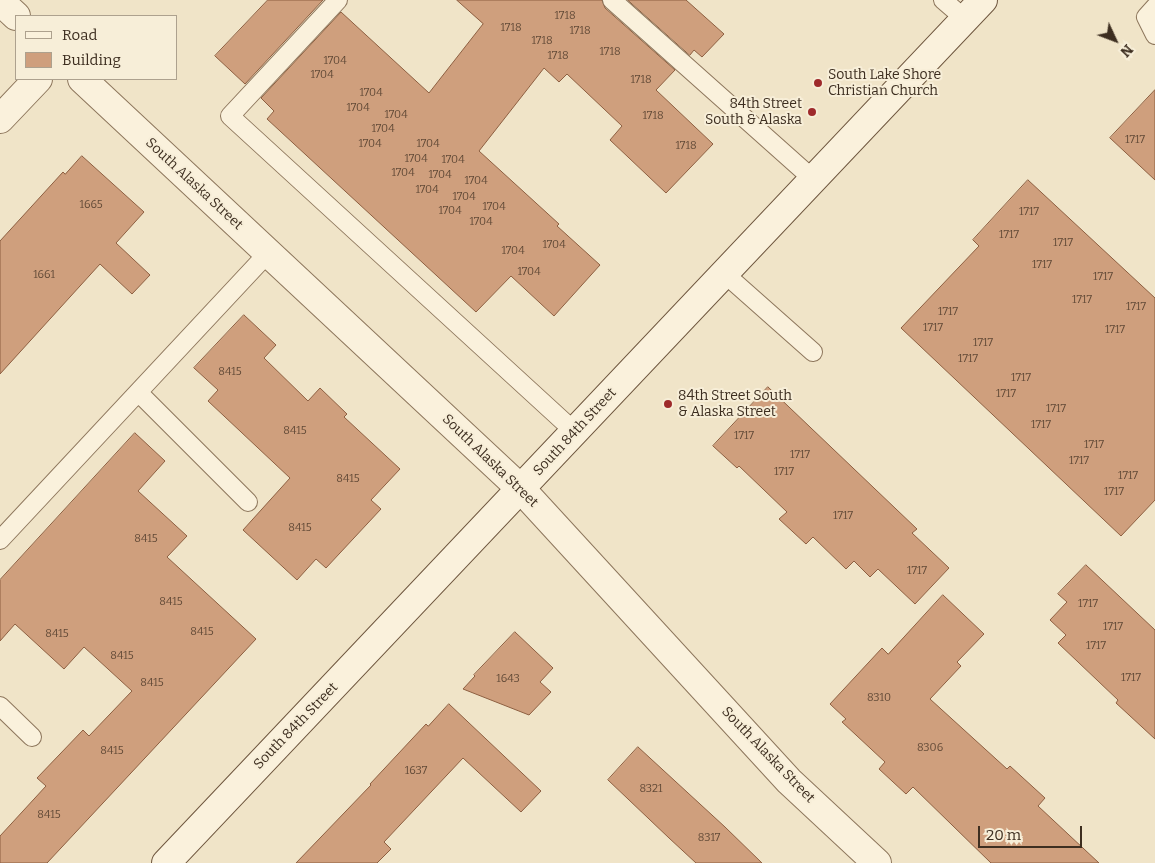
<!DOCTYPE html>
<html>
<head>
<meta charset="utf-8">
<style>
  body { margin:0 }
  #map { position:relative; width:1155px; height:863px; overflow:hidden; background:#f0e4c8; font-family:Bitter,serif }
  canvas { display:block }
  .legend { position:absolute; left:15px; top:15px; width:162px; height:65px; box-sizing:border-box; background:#f7eed8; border:1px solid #ada18e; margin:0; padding:6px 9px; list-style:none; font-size:15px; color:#3d2e20 }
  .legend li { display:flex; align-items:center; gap:10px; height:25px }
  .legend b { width:25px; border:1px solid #ada18e }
  .north { position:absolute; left:1090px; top:15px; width:50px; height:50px; -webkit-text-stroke:4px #f7eed8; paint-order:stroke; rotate:133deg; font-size:14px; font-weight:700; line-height:20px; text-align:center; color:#3d2e20 }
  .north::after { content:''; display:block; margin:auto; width:18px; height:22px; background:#3d2e20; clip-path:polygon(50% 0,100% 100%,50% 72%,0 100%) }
  .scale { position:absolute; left:978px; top:826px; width:104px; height:22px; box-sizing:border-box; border:2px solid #3d2e20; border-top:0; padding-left:6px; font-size:15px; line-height:18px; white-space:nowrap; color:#3d2e20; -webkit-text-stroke:4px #f7eed8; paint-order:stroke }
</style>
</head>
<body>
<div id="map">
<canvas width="1155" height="863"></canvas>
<ul class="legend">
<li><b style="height:6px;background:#faf1dc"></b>Road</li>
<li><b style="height:14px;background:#cf9f7d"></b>Building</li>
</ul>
<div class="north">N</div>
<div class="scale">20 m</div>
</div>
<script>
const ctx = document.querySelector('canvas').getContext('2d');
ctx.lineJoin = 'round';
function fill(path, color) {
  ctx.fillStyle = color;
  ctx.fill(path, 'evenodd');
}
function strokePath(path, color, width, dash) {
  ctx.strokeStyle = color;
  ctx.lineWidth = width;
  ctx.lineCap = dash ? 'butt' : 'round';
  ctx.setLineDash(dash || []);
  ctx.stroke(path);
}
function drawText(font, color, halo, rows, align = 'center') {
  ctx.font = font + ' Bitter,serif';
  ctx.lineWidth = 4;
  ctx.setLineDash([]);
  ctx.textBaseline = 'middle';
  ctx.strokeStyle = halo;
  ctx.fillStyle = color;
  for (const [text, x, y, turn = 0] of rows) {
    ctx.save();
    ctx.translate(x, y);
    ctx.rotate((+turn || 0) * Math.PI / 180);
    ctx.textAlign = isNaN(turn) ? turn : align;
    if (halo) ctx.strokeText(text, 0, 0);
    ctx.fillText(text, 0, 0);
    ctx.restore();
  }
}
const building = new Path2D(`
  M268 0H323L245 84 215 56Z
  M457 0H602L605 8 675 70 656 90 713 144 666 193 610 140 622 126 567 74 559 82 544 68 479 151 559 224 557 226 600 265 554 316 511 276 476 312 267 119 274 111 261 98 341 12 429 93 483 24Z
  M628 0H686L724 34 702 57 694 50 690 55Z
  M1155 90V180L1110 138Z
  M82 156 144 212 116 243 150 275 132 294 100 264 0 374V241L63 172 65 174Z
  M1028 180 1155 298V500L1121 536 901 328 979 246 973 240Z
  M244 315 276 345 264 358 308 401 320 388 347 414 344 417 400 469 371 500 381 509 326 568 316 559 297 580 243 530 290 478 208 401 218 390 194 368Z
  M768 387 917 529 912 533 949 568 915 604 878 569 870 577 854 561 846 569 813 537 806 544 779 519 787 512 739 466 737 468 713 446Z
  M135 433 165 461 138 491 187 536 167 557 256 639 47 863H0V836L46 786 37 778 83 730 89 736 132 691 84 647 64 669 15 624 0 641V580Z
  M1086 565 1155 630V739L1116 703 1118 700 1058 643 1066 635 1050 620 1067 602 1058 594Z
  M943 595 984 634 957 662 961 666 930 699 1007 769 1010 766 1045 798 1038 806 1099 863H991L913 787 906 794 879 769 885 762 842 722 846 719 830 704 882 648 888 654Z
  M515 632 553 668 540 682 551 692 529 715 463 689 475 676 474 675Z
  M449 704 541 791 521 812 463 758 384 842 391 849 377 863H296L371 785 370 784 426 724 428 726Z
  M638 747 725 827 762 863H696L669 838 608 780Z`);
fill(building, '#cf9f7d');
strokePath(building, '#8d5f41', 1);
const service = new Path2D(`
  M338 0 230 116 575 432
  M612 0 814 180
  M943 0 965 19
  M1155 7 1146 17 1155 35
  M725 274 813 352
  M138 392 248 502
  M0 540 268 253
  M0 706 32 737`);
const minor = new Path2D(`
  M0 1 16 16
  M82 79 521 489 789 781 877 863
  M0 119 38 79`);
const secondary = new Path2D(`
  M166 863 983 0`);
strokePath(service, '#8d765c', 20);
strokePath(minor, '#8d765c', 30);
strokePath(secondary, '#6f573f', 30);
strokePath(service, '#faf1dc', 18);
strokePath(minor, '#faf1dc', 28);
strokePath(secondary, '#faf1dc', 28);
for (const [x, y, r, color] of [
  [818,83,5,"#9e2a2b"],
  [812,112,5,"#9e2a2b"],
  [668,404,5,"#9e2a2b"]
]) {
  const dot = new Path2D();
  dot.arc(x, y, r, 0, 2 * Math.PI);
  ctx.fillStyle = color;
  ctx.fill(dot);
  strokePath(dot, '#f7eed8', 2);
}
drawText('11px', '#624a37', null, [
  ["1718",565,16],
  ["1718",511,28],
  ["1718",580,31],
  ["1718",542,41],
  ["1718",610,52],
  ["1718",558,56],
  ["1704",335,61],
  ["1704",322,75],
  ["1718",641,80],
  ["1704",371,93],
  ["1704",358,108],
  ["1704",396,115],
  ["1718",653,116],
  ["1704",383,129],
  ["1717",1135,140],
  ["1704",370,144],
  ["1704",428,144],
  ["1718",686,146],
  ["1704",416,159],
  ["1704",453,160],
  ["1704",403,173],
  ["1704",440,175],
  ["1704",476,181],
  ["1704",427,190],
  ["1704",464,197],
  ["1665",91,205],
  ["1704",494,207],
  ["1704",450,211],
  ["1717",1029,212],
  ["1704",481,222],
  ["1717",1009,235],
  ["1717",1063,243],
  ["1704",554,245],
  ["1704",513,251],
  ["1717",1042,265],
  ["1704",529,272],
  ["1661",44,275],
  ["1717",1103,277],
  ["1717",1082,300],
  ["1717",1136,307],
  ["1717",948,312],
  ["1717",933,328],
  ["1717",1115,330],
  ["1717",983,343],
  ["1717",968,359],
  ["8415",230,372],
  ["1717",1021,378],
  ["1717",1006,394],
  ["1717",1056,409],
  ["1717",1041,425],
  ["8415",295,431],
  ["1717",744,436],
  ["1717",1094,445],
  ["1717",800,455],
  ["1717",1079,461],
  ["1717",784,472],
  ["1717",1128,476],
  ["8415",348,479],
  ["1717",1114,492],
  ["1717",843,516],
  ["8415",300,528],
  ["8415",146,539],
  ["1717",917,571],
  ["8415",171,602],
  ["1717",1088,604],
  ["1717",1113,627],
  ["8415",202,632],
  ["8415",57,634],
  ["1717",1096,646],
  ["8415",122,656],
  ["1717",1131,678],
  ["1643",508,679],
  ["8415",152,683],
  ["8310",879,698],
  ["8306",930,748],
  ["8415",112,751],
  ["1637",416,771],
  ["8321",651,789],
  ["8415",49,815],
  ["8317",709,838]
]);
drawText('14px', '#3d2e20', '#f7eed8', [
  ["South Lake Shore",828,75],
  ["Christian Church",828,91],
  ["84th Street",802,104,"right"],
  ["South & Alaska",802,120,"right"],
  ["84th Street South",678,396],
  ["& Alaska Street",678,412]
], 'left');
drawText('14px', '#3d2e20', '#f7eed8', [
  ["South Alaska Street",194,184,43],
  ["South 84th Street",575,432,-47],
  ["South Alaska Street",490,461,44],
  ["South 84th Street",296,726,-46],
  ["South Alaska Street",768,755,46]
]);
</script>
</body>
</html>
